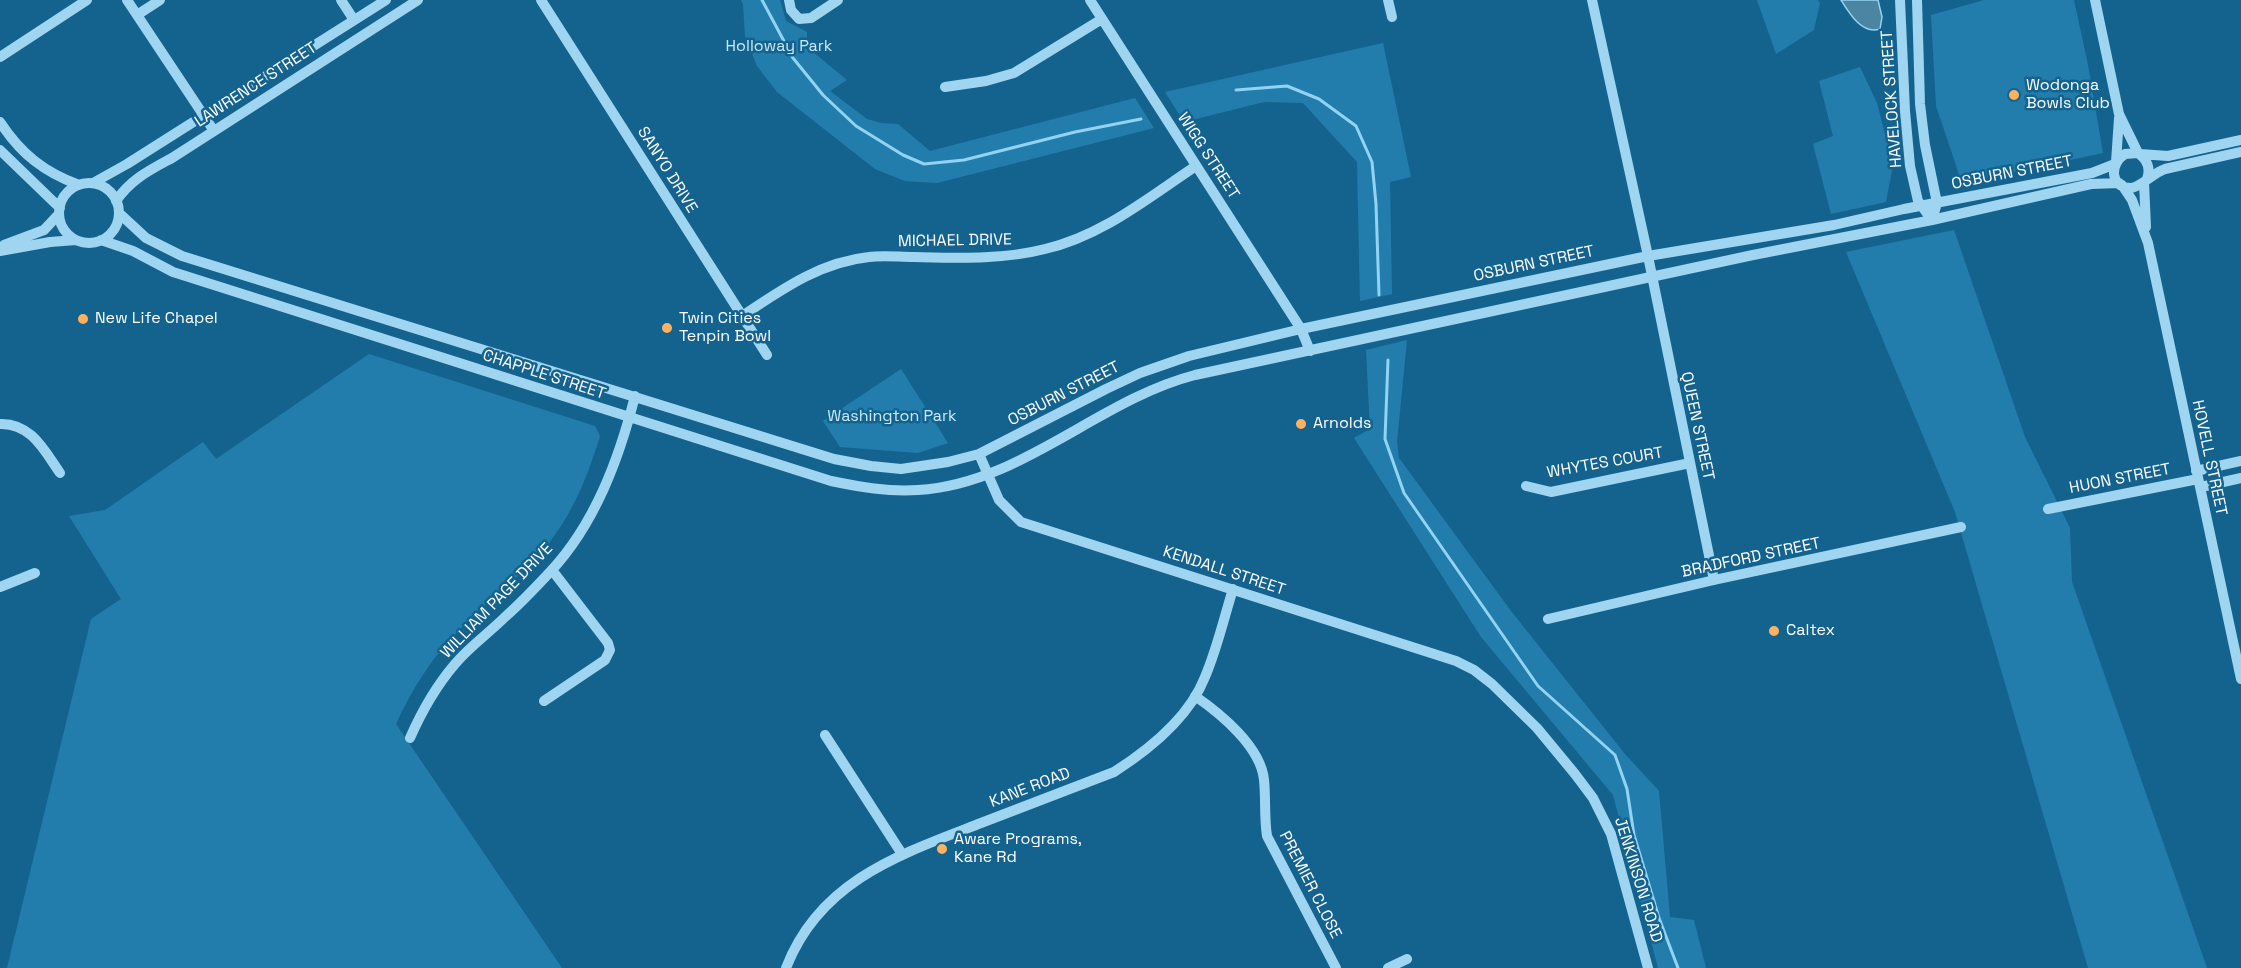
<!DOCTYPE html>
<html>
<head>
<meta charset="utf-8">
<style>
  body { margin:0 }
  canvas { display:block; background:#14638f }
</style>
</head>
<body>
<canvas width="2241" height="968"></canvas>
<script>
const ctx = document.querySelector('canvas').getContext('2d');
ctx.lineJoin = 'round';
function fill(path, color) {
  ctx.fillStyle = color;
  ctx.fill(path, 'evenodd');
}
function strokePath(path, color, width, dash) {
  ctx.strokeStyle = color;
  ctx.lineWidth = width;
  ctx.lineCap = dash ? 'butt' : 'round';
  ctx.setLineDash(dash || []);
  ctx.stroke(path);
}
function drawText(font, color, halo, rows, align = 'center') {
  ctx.font = font + ' "Space Grotesk",sans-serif';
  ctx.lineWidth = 5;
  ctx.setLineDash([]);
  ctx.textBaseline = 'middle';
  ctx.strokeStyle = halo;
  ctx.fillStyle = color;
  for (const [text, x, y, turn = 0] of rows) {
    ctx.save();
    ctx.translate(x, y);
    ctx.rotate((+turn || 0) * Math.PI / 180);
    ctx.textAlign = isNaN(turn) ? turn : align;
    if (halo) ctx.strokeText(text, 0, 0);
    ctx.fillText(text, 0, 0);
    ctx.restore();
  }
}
fill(new Path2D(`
  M741 0H780L786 21 807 32V47L847 80 830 91 867 119 881 123 898 124 930 151 1135 98 1154 128 937 183 905 181 875 169 777 92 757 66 745 36 743 4Z
  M1757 0H1818L1820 3 1814 30 1776 54Z
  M1984 0H2074L2088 65 2103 153 1962 183 1936 106 1931 15Z
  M1383 43 1411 177 1390 182 1392 294 1360 301 1357 162 1303 103 1264 102 1184 122 1165 92Z
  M1860 67 1877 103 1893 165 1886 202 1831 214 1813 144 1833 136 1819 81Z
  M1954 230 2025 437 2070 528 2072 582 2207 968H2088L1955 512 1846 252Z
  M1407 340 1397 442 1399 458 1511 611 1625 754 1659 791 1670 917 1694 920 1706 968H1658L1613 795 1481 637 1354 438 1370 429 1366 350Z
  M369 354 595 426 600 436C588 475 574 511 549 543 524 574 491 598 463 626 434 654 413 687 396 724L562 968H7L91 619 121 599 69 516 105 510 203 442 216 459Z
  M901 369 948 443 918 453 840 447 823 421Z`), '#237dac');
const water = new Path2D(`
  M1841 0H1878L1882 17 1880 29C1862 35 1849 13 1841 0Z`);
fill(water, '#4c85a3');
strokePath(water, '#92d3f4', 1.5);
strokePath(new Path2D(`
  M762 0 793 58 823 95 856 126 903 155 924 164 964 160 1075 132 1141 119
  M1236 90 1287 86 1319 99 1356 126 1372 162 1376 204 1379 295
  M1388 360 1385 439 1404 493 1538 686 1615 755 1627 789 1634 835 1659 918 1678 968`), '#92d3f4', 3);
strokePath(new Path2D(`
  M127 0 214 131
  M341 0 354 20
  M541 0 767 355
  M789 0 791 10 799 19 811 18 838 0
  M1090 0 1301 329 1310 351
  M1388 0 1392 17
  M1592 0 1648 256 1714 580
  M1900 0 1905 111 1910 166 1918 201 1932 220
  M1917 0 1920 104 1925 145 1937 203 1932 220
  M2095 0 2119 114 2138 153
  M137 15 160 0
  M0 57 87 0
  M945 87 986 81 1014 73 1102 19
  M0 122C21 154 44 172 79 185
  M0 150 60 208
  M2140 154 2168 156 2241 140
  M2116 162 2119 118
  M2147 179C2151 168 2147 159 2138 153L2125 154C2109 164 2110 188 2131 188 2141 187 2153 173 2165 169L2241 152
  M2144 182 2146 227
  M93 183 127 164 386 0
  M59 213a30 30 0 1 1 60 0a30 30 0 1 1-60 0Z
  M2122 185 2132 200 2148 243 2241 679
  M116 201C131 179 150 170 172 158L418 0
  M120 214 146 238 182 256 834 459 871 466 901 469 948 462 979 454 1106 389 1140 373 1189 356 1301 329 1648 256 1834 225 1904 209 2092 173 2115 164
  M101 240 133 251 173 272 831 481C860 487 888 492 918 490 1021 484 1098 400 1195 375L1753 255 1932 220 2091 184 2119 183
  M4 245 44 230 59 214
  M0 251 50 242 76 240
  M742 316C781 290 820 262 869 257 883 255 899 257 914 257 958 258 1002 260 1045 249 1102 236 1149 197 1196 166
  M0 424C31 423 44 450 60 473
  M979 454 999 500 1021 522 1456 661 1474 670 1492 684 1537 728 1575 774 1593 798 1611 834 1648 968
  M2196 471 2241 461
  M1526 486 1551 492 1690 463
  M2201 487 2241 478
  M2048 509 2198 479
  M0 587 35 573
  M1548 619 1714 580 1961 527
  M1195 696C1221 714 1261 747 1264 780 1266 799 1264 817 1267 836L1336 968
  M544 701 605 660 610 650 608 643 552 570
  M825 735 902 854
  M410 738C421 713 437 685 455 664 470 646 489 633 505 617 521 603 536 587 550 572 595 524 619 459 635 396
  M786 968C820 880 901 854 981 823 1025 806 1070 789 1114 772 1150 749 1189 718 1205 677 1217 649 1224 618 1233 589
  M1388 968 1407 959`), '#a0d5f1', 10);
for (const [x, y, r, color] of [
  [2014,95,6,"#ffb15f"],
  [83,319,6,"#ffb15f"],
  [667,328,6,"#ffb15f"],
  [1301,424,6,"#ffb15f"],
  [1774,631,6,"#ffb15f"],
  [942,849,6,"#ffb15f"]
]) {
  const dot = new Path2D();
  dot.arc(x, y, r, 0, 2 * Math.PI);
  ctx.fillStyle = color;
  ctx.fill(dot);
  strokePath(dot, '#14638f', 2);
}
drawText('16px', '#c7eafc', '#14638f', [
  ["Holloway Park",779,47],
  ["Washington Park",892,417]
]);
drawText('16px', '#fff', '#14638f', [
  ["LAWRENCE STREET",256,85,-33],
  ["HAVELOCK STREET",1892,99,-94],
  ["WIGG STREET",1208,156,57],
  ["SANYO DRIVE",667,170,58],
  ["OSBURN STREET",2012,173,-11],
  ["MICHAEL DRIVE",955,241,-1],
  ["OSBURN STREET",1534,264,-12],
  ["CHAPPLE STREET",544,375,18],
  ["OSBURN STREET",1064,394,-27],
  ["QUEEN STREET",1697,426,78],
  ["HOVELL STREET",2209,458,78],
  ["WHYTES COURT",1605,463,-10],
  ["HUON STREET",2120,479,-11],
  ["BRADFORD STREET",1751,558,-12],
  ["KENDALL STREET",1224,571,18],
  ["WILLIAM PAGE DRIVE",497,601,-46],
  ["KANE ROAD",1030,788,-21],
  ["JENKINSON ROAD",1638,880,73],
  ["PREMIER CLOSE",1310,885,63]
]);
drawText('16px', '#fff', '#14638f', [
  ["Wodonga",2026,86],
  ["Bowls Club",2026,104],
  ["New Life Chapel",95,319],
  ["Twin Cities",679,319],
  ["Tenpin Bowl",679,337],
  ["Arnolds",1313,424],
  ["Caltex",1786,631],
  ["Aware Programs,",954,840],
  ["Kane Rd",954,858]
], 'left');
</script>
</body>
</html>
